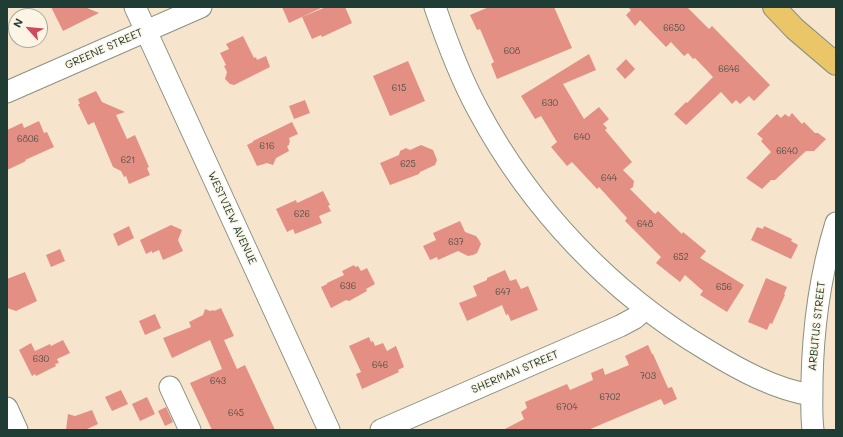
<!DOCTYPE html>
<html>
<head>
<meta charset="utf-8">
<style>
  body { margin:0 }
  #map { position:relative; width:843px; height:437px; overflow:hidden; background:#f6e5cc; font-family:Mali,sans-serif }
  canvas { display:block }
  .frame { position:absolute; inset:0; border:8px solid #1f3d34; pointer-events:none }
  .north { position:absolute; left:8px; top:8px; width:40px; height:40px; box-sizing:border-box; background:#fcf5e5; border:1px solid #a4ab9e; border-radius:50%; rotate:297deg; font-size:11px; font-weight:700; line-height:16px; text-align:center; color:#1f3d34 }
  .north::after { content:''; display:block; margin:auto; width:14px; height:18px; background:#d1495b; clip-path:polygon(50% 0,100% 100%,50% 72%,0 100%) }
</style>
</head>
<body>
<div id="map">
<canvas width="843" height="437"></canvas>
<div class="frame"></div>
<div class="north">N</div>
</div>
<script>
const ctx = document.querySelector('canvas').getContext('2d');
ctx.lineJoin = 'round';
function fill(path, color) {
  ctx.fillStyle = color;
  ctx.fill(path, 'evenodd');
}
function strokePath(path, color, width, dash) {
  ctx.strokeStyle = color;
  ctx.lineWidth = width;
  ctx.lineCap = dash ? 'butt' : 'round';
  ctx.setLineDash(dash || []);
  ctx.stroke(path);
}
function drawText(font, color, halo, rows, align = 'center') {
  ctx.font = font + ' Mali,sans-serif';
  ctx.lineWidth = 3;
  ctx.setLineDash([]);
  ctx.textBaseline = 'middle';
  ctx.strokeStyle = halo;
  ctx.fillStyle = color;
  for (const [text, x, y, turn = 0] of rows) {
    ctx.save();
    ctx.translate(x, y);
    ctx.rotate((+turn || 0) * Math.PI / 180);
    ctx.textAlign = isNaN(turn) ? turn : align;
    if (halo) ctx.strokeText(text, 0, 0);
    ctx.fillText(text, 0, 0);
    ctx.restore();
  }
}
fill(new Path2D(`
  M51 7H85L99 13 63 31Z
  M282 7H323L289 23Z
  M326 7H345L352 23 322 37 321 35 312 39 302 17Z
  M489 7H554L572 48 497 79 491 64 494 62 480 29 477 30 470 15Z
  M628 7H687L709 29 712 26 770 85 754 101 749 96 740 104 736 100 732 104 721 92 686 125 674 114 686 102 687 103 713 77 695 58 693 59 688 53 684 56 671 42 666 47 640 20 635 26 626 15 631 10Z
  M243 36 254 58 256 57 257 60 266 56 270 67 234 85 230 84 225 79 227 72 224 66 226 65 220 53 229 49 226 44Z
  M589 54 596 70 563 84 584 119 599 107 609 119 603 124 607 128 605 130 632 162 623 170 634 181 633 187 630 189 655 214 658 211 682 234 683 232 706 251 700 258 744 285 727 312 700 295 703 291 685 275 680 282 656 263 661 257 625 221 627 218 599 187 597 189 572 162 567 166 551 147 557 142 541 116 535 119 521 96Z
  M626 59 635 69 625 79 616 69Z
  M408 61 425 101 390 116 373 76Z
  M96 91 102 102 125 112 116 115 127 139 135 135 149 167 147 168 150 175 129 184 126 176 124 177 121 171 113 167 94 122 88 125 78 104H80L78 99Z
  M305 100 310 113 294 119 289 106Z
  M792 113 802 124 804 122 815 133H818L826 139 814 151H806L775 180H771L762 189 746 178 771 152 761 141 763 139 757 134 777 114 781 118 785 114 789 117Z
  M39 121 44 133 47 132 54 147 25 160 26 161 7 170V130L22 123 24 128Z
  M292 122 298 134 289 138 290 142 289 143V145L287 146 289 151 276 158 273 165 267 163 257 166 247 145 253 142V141Z
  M421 145 433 150 437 160 435 165 420 172 419 174 390 185 380 163 399 155 400 151 406 148 410 150Z
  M323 191 330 205 328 206 331 211 319 216 322 223 295 234 293 229 287 232 276 209 296 200 297 203Z
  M460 221 465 232 476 236 479 240 481 244 477 253 473 255 468 256 458 251 438 260 437 257 430 260 423 246 436 240 433 233Z
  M171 225 182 230 178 240 183 251 163 260 159 250 152 253V251L146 254 140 240Z
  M129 226 134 238 118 246 113 234Z
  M764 226 792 239 791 241 798 245 791 259 751 240 757 227 763 229Z
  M60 249 65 261 51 267 46 255Z
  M354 265 355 267 358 266 361 271 367 268 375 284 366 289 367 291 349 301 346 300 331 308 321 287 327 284V283L344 275 342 271Z
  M505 270 510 281 516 279 521 289 528 286 538 310 511 321 508 314 506 315 502 305 467 321 459 303 477 296 473 286 487 280V278Z
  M25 272 37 301 16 311 7 308V279Z
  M766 278 787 287 784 294 785 295 772 324 770 323 767 330 748 322Z
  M221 308 234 336 224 340 237 369 245 365 275 430H212L190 383 222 369 210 340 172 358 163 338 191 327 189 322 203 315 205 309 210 311 214 310V311Z
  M155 314 161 328 145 335 139 321Z
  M369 337 371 342 373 341 375 346 383 343 387 351 396 346 404 367 398 370 399 372 397 373 362 389 356 374 361 372 349 346Z
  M63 340 70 353 57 359 59 363 55 364 56 366 36 376 35 374 32 376 19 350 31 343 35 351 50 344 51 346Z
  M648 345 652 354H653L668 388 672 387 677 399 664 405 661 399 588 430H503L524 419 521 412 527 408 525 402 567 384 570 390 593 380 591 373 603 368 605 375 629 365 625 356Z
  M121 390 128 404 112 411 105 397Z
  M147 397 155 414 140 421 132 404Z
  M166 407 173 422 165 426 158 411Z
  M92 410 98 424 85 430H66L68 414 75 416Z`), '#e38f84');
const minor = new Path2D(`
  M135 7 329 430
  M435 7C447 42 460 77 478 110 531 209 611 293 707 350 738 369 776 390 812 395
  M7 92 201 7
  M170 387 190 430
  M7 408 17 430
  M381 430 620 326 635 318 645 309
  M813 430C811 414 812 397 812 381 813 327 820 275 836 223`);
const major = new Path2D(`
  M774 7 795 29 836 64`);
strokePath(minor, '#8a9180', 23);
strokePath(major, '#8a9180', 24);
strokePath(minor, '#fff', 21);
strokePath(major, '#ebc669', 22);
drawText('9px', '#505248', null, [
  ["6650",674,28],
  ["608",512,51],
  ["6646",729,69],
  ["615",399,88],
  ["630",550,103],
  ["640",582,137],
  ["6806",28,139],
  ["616",267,146],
  ["6640",787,151],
  ["621",128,160],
  ["625",408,164],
  ["644",609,178],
  ["626",302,214],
  ["648",645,224],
  ["637",456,242],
  ["652",681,257],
  ["636",348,286],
  ["656",724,287],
  ["647",503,292],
  ["630",41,359],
  ["646",380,365],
  ["703",648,376],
  ["643",218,381],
  ["6702",610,397],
  ["6704",567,407],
  ["645",236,413]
]);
drawText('11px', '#1f3d34', '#fcf5e5', [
  ["GREENE STREET",104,49,-24],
  ["WESTVIEW AVENUE",232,218,65],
  ["ARBUTUS STREET",817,326,-84],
  ["SHERMAN STREET",515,372,-23]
]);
</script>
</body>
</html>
